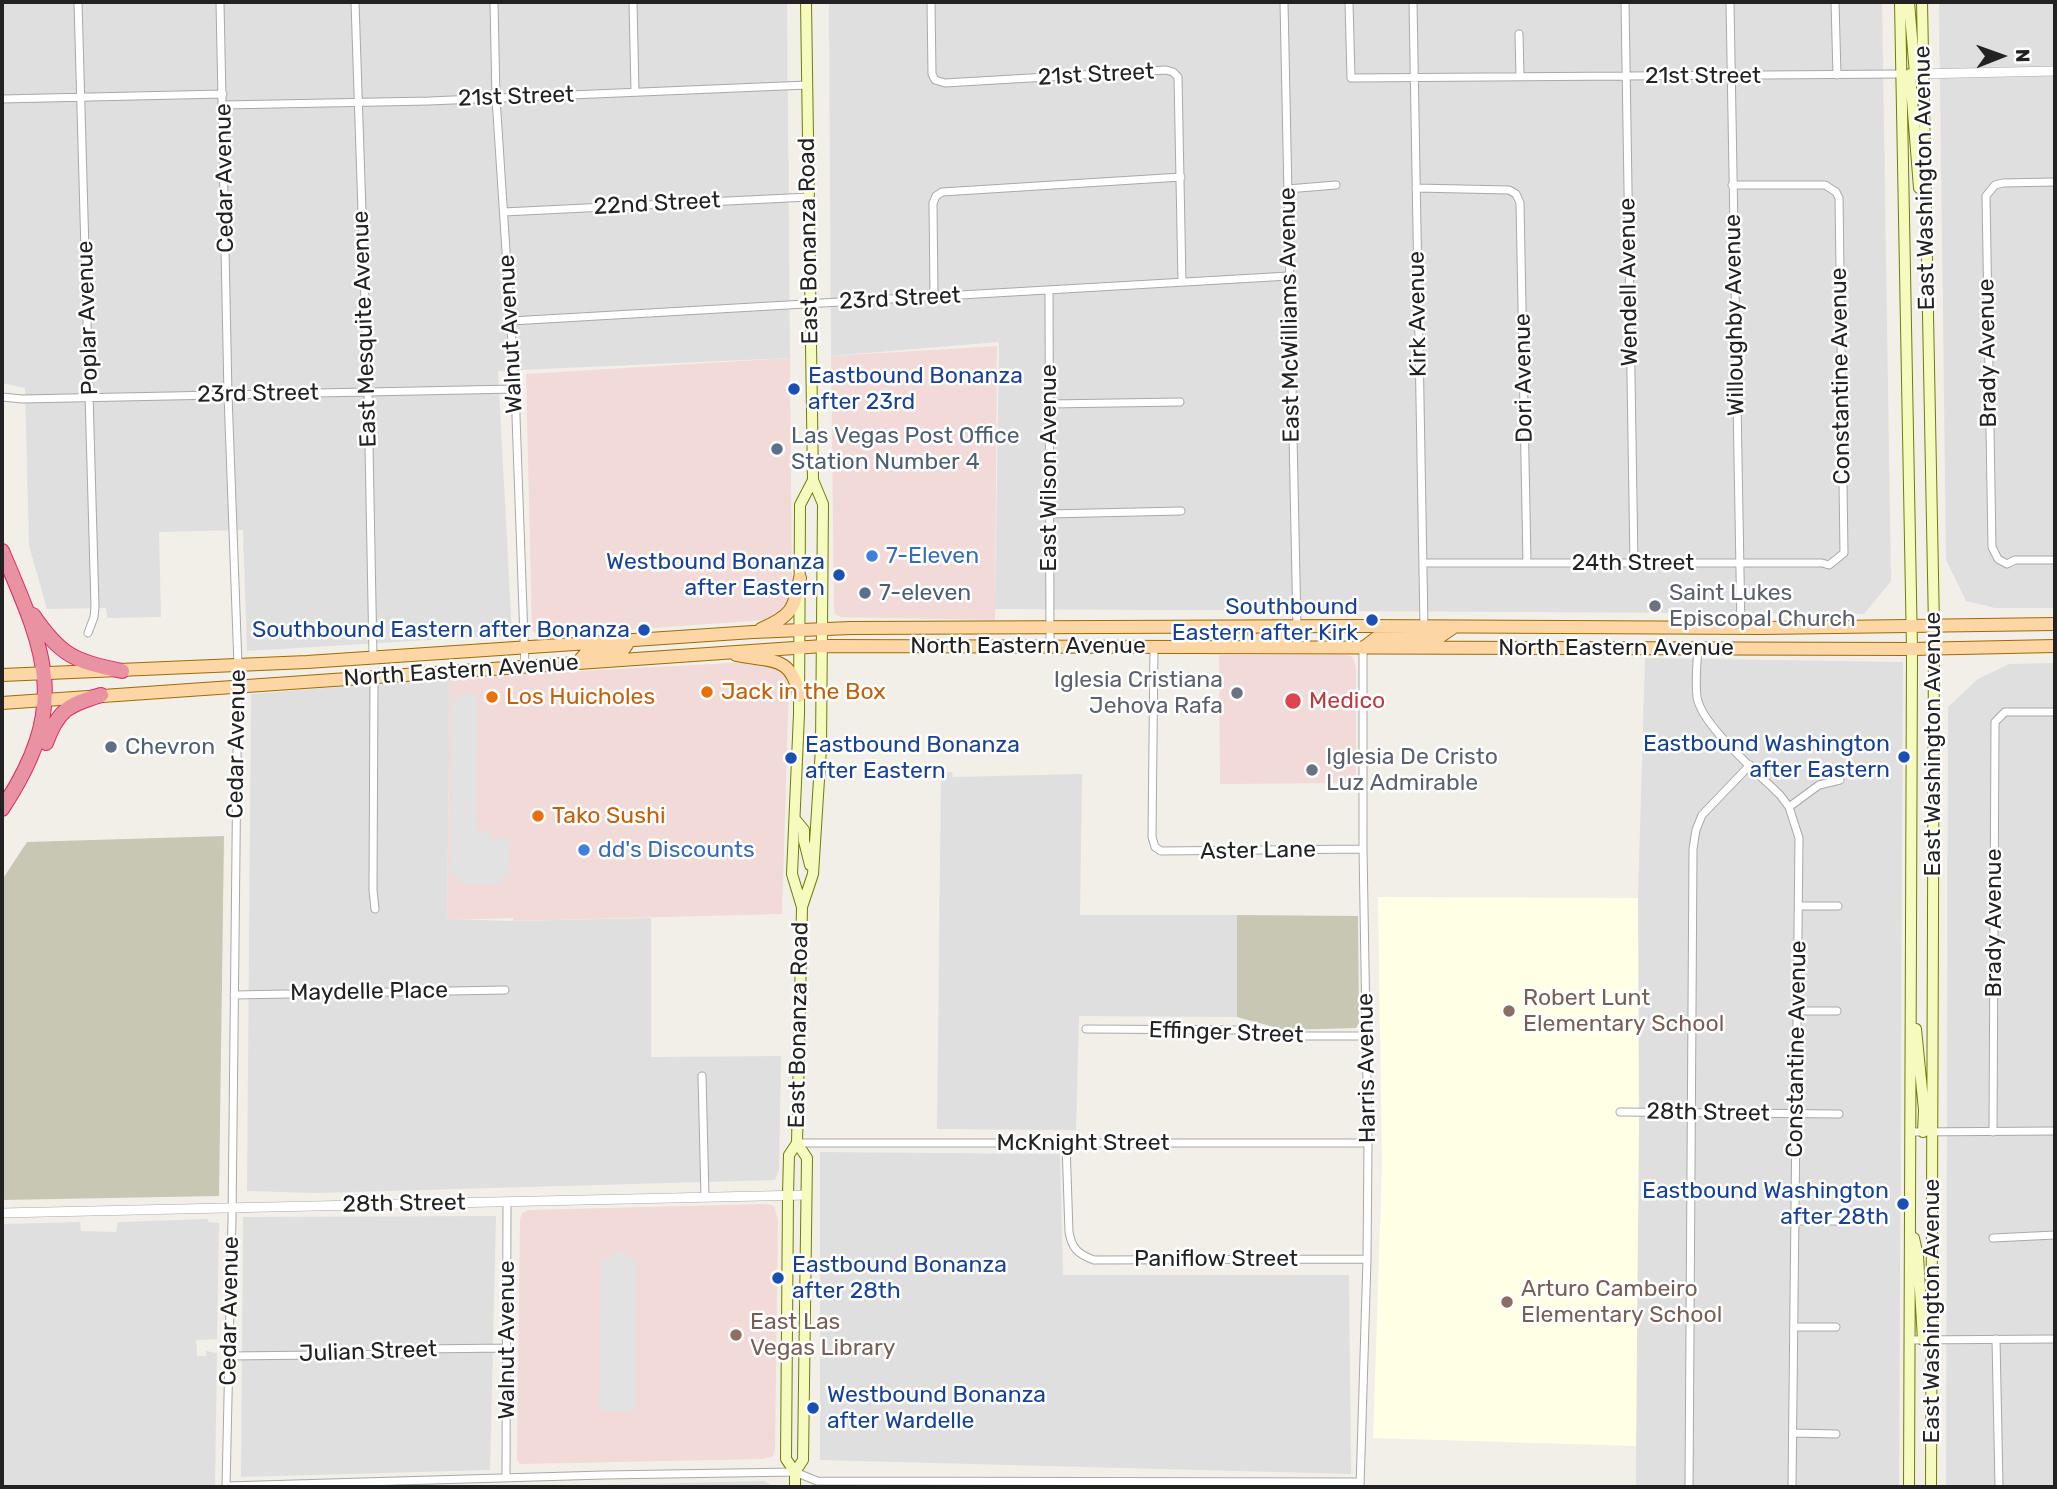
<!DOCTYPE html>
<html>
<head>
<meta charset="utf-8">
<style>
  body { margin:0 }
  #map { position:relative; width:2057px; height:1489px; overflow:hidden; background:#f2efe9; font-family:Rubik,sans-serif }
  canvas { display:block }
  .frame { position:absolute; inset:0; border:4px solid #222; pointer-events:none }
  .north { position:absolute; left:1966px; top:21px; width:70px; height:70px; -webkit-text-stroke:5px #fff; paint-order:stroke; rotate:89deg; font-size:19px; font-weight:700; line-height:28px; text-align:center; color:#222 }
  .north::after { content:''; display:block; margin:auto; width:24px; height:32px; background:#222; clip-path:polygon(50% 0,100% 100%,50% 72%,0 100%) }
</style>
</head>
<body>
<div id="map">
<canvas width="2057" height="1489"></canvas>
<div class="frame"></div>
<div class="north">N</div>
</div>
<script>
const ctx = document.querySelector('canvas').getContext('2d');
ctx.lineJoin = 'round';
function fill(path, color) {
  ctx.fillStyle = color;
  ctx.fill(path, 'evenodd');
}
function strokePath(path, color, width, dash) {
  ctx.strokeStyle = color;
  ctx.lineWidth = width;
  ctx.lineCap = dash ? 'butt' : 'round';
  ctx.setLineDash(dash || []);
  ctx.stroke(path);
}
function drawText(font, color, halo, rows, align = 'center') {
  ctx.font = font + ' Rubik,sans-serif';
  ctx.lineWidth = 5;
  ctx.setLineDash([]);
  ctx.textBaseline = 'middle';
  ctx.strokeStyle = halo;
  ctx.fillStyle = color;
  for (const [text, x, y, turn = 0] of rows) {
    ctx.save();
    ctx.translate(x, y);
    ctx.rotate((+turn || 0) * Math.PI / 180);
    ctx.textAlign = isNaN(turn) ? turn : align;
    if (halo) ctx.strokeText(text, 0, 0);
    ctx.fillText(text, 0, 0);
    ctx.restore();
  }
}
fill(new Path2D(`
  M2 2H787L790 358 498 371 512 635 247 651 243 530 159 532 161 617 107 618 106 608 47 609 29 546 25 388 2 383Z
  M829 2H1882L1891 581 1864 614 995 609 999 342 831 356Z
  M1939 2H2055V608H1995L1966 601 1946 560Z
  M1645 658 1903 662 1899 1487H1636L1638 898Z
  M2055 663V1487H1946L1948 707 1978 679 2009 664Z
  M450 678 447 919 513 921 651 918V1057L781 1056 779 1170 775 1180 316 1193 247 1191 251 694Z
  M941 772H952L953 777 1082 774 1080 915H1237V1017L1079 1016 1076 1130 937 1129Z
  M820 1152 1060 1154 1063 1275H1349L1351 1474 820 1460Z
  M496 1216 490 1470 241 1477 243 1217Z
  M208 1219V1222L219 1223 217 1339 196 1340 197 1356H206V1351L217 1353 215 1487H2V1224L80 1222 81 1231 116 1232 118 1222Z
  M764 1481 775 1487H493L645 1484Z`), '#e0dfdf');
fill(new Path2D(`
  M997 346 995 620 841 617 835 614 834 608 831 356Z
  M790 358 792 595 789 604 775 617 765 620 540 636 532 631 526 374Z
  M1219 655H1348L1353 657 1356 668V783L1220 784Z
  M749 662 767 663 784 672 789 685 782 914 513 921V918L447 920 450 678Z
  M767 1204 774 1206 778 1220 775 1449 773 1456 763 1459 520 1464 517 1460 520 1219 522 1213 528 1210Z`), '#f2dad9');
fill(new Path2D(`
  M1378 897 1638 898 1639 1125 1636 1446 1373 1438 1382 1166Z`), '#ffffe5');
fill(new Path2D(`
  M224 836 219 1196 2 1200V880L27 842Z
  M1237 915 1358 916 1359 1023 1356 1028 1285 1030 1237 1017Z`), '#c7c7b4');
fill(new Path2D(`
  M477 694 476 831H490L491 838H510L509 877H502V885L459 884V876H450L452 701 458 700 459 695Z
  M612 1252H627V1259L636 1260 635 1411H599L601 1259H611Z`), '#e2e2e2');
const minor = new Path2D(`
  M78 2 95 607 94 617 88 633
  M220 2 228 395 238 665 232 1219 226 1487
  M355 2 368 392 373 657
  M494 2 496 98 515 389 525 666
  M633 2 635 92
  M931 2 932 74 935 80 945 83 1166 70 1173 72 1178 77 1182 282
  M1284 2 1297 627
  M1349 2 1351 78 1901 74
  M1413 2 1424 627
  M1625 2 1634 563
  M1730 2 1741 628
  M1835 2 1837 75
  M1519 34 1520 77
  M2 99 223 94
  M224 105 429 101 807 85
  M2055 182 2003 183 1995 185 1986 196 1992 547 1998 559 2007 564 2015 560H2055
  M1416 188 1509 190 1516 194 1520 203 1527 563
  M1287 189 1336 185
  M504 212 809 197
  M1049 290 1050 647
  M934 297 933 203 936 196 942 192 1181 177
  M511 321 1289 276
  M2 397 22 399 515 389
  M1049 404 1180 402
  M1048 514 1181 511
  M1423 563H1822L1829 565 1844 553 1839 198 1836 192 1825 185H1732
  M1154 646 1152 837 1155 847 1161 851 1363 849
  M1698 648C1697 663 1695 681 1697 697 1701 725 1759 774 1780 795L1789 807 1799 838 1792 1487
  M374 677 373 890 375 909
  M1789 807 1819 785 1840 780
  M1799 906H1838
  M234 995 505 990
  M1798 1011H1837
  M1086 1029 1238 1030 1279 1036H1367
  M702 1076 705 1197
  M1620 1112 1839 1114
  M1910 1132 2055 1131
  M1993 1132 1995 722 2005 712H2055
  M797 1143H1368
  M1066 1144 1069 1232C1072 1249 1078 1254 1094 1260L1367 1259
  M1795 1221H1838
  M1993 1238 2055 1235
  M1794 1327H1836
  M1996 1339 1999 1487
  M1910 1340 2055 1339
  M230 1356 407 1354 422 1349 507 1348
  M1793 1433 1836 1434
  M506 1477 507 1202
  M226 1486 604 1475 795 1472 817 1481 1360 1482
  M1360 1487 1367 1259 1368 1143 1363 849V648
  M1689 1487 1693 849 1696 830 1702 815 1750 765`);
const tertiary = new Path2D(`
  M1917 74 2055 71
  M2 1213 806 1195`);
const secondary = new Path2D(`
  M1900 2 1912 649 1909 1487
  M1909 2 1915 74
  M1922 2 1934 627 1931 1487
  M1910 74 1919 188
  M795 819 804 830V841L810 865
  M802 907 792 874 799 714 800 505 813 480
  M1916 1029 1924 1110 1923 1132
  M1914 1238 1918 1256 1923 1340
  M795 1472 803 1460 807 1158 797 1143 802 907 813 874 821 748 823 504 813 480 806 2
  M795 1487V1472L786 1459 788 1195 789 1155 797 1143`);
const primary = new Path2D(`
  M761 629C791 616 794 610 800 578
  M1249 641 1292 635 1297 627
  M1363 648 1376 638H1438L1454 627
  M736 655C769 662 792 654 799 696
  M578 662 587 652 624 649 630 640
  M2 675 307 662 753 632 851 628 1362 626 1761 628 2055 624
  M2 703 823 646 1912 649 2055 646`);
const motorway = new Path2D(`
  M2 551C47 656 70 706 2 809
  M33 615C61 656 74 661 122 671
  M46 743C58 710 68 705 101 695`);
strokePath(minor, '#a9a9a9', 9);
strokePath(tertiary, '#a9a9a9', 10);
strokePath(secondary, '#707d05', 12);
strokePath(primary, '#a06b00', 14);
strokePath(motorway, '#dc2a67', 16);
strokePath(minor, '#fff', 7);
strokePath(tertiary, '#fff', 9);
strokePath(secondary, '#f7fabf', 10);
strokePath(primary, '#fcd6a4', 12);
strokePath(motorway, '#e892a2', 14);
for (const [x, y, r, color] of [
  [794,389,7,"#1a4fb4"],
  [777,449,7,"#5c6f8a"],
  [872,556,7,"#3f7fe0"],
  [839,575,7,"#1a4fb4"],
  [865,593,7,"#5c6f8a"],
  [1655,606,7,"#6b7280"],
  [1372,620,7,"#1a4fb4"],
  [644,630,7,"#1a4fb4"],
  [707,692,7,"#e8710a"],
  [1237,693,7,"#6b7280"],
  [492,697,7,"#e8710a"],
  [1293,701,9,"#e0444e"],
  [111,747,7,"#5c6f8a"],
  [1904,757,7,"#1a4fb4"],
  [791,758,7,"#1a4fb4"],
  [1312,770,7,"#6b7280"],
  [538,816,7,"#e8710a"],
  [584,850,7,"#3f7fe0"],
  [1509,1011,7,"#8d6e63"],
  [1903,1204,7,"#1a4fb4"],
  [778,1278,7,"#1a4fb4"],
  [1507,1302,7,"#8d6e63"],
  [736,1335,7,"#8d6e63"],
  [813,1408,7,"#1a4fb4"]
]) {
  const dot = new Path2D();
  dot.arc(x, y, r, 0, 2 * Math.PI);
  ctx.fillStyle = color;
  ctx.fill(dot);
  strokePath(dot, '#fff', 2.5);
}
drawText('23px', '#222', '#fff', [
  ["21st Street",1096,75,-3],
  ["21st Street",1703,76],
  ["21st Street",516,97,-2],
  ["Cedar Avenue",225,178,-91],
  ["East Washington Avenue",1925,178,-91],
  ["22nd Street",657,204,-3],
  ["East Bonanza Road",809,241,-91],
  ["Wendell Avenue",1629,282,-91],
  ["23rd Street",900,299,-3],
  ["Kirk Avenue",1418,314,-91],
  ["East McWilliams Avenue",1290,315,-91],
  ["Willoughby Avenue",1735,315,-91],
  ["Poplar Avenue",88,318,-92],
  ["East Mesquite Avenue",365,329,-92],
  ["Walnut Avenue",511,334,-93],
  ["Brady Avenue",1988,353,-91],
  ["Constantine Avenue",1841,376,-91],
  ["Dori Avenue",1524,378,-91],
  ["23rd Street",258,394,-1],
  ["East Wilson Avenue",1049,468,-90],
  ["24th Street",1633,563],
  ["North Eastern Avenue",1028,646],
  ["North Eastern Avenue",1616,648],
  ["North Eastern Avenue",461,671,-4],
  ["Cedar Avenue",237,744,-89],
  ["East Washington Avenue",1933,744,-90],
  ["Aster Lane",1258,851,-1],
  ["Brady Avenue",1994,923,-90],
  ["Maydelle Place",369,992,-1],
  ["East Bonanza Road",799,1025,-89],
  ["Effinger Street",1226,1033,2],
  ["Constantine Avenue",1797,1049,-89],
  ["Harris Avenue",1367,1068,-91],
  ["28th Street",1708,1113,1],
  ["McKnight Street",1083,1143],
  ["28th Street",404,1204,-1],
  ["Paniflow Street",1216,1259],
  ["Cedar Avenue",230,1311,-89],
  ["East Washington Avenue",1932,1311,-90],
  ["Walnut Avenue",507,1340,-90],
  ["Julian Street",368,1352,-2]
]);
drawText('23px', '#164399', '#fff', [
  ["Eastbound Bonanza",808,376,"left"],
  ["after 23rd",808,402,"left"],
  ["Westbound Bonanza",825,562],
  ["after Eastern",825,588],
  ["Southbound",1358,607],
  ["Eastern after Kirk",1358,633],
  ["Southbound Eastern after Bonanza",630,630],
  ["Eastbound Washington",1890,744],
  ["after Eastern",1890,770],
  ["Eastbound Bonanza",805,745,"left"],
  ["after Eastern",805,771,"left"],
  ["Eastbound Washington",1889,1191],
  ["after 28th",1889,1217],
  ["Eastbound Bonanza",792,1265,"left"],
  ["after 28th",792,1291,"left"],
  ["Westbound Bonanza",827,1395,"left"],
  ["after Wardelle",827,1421,"left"]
], 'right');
drawText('23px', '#4e5e75', '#fff', [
  ["Las Vegas Post Office",791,436],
  ["Station Number 4",791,462],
  ["7-eleven",879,593],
  ["Chevron",125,747]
], 'left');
drawText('23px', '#366cbe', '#fff', [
  ["7-Eleven",886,556],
  ["dd's Discounts",598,850]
], 'left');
drawText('23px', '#5b616d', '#fff', [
  ["Saint Lukes",1669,593],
  ["Episcopal Church",1669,619],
  ["Iglesia Cristiana",1223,680,"right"],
  ["Jehova Rafa",1223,706,"right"],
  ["Iglesia De Cristo",1326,757],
  ["Luz Admirable",1326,783]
], 'left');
drawText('23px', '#c56008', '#fff', [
  ["Jack in the Box",721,692],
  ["Los Huicholes",506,697],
  ["Tako Sushi",552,816]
], 'left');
drawText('23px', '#be3a42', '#fff', [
  ["Medico",1309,701]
], 'left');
drawText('23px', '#785e54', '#fff', [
  ["Robert Lunt",1523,998],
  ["Elementary School",1523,1024],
  ["Arturo Cambeiro",1521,1289],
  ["Elementary School",1521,1315],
  ["East Las",750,1322],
  ["Vegas Library",750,1348]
], 'left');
</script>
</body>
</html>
